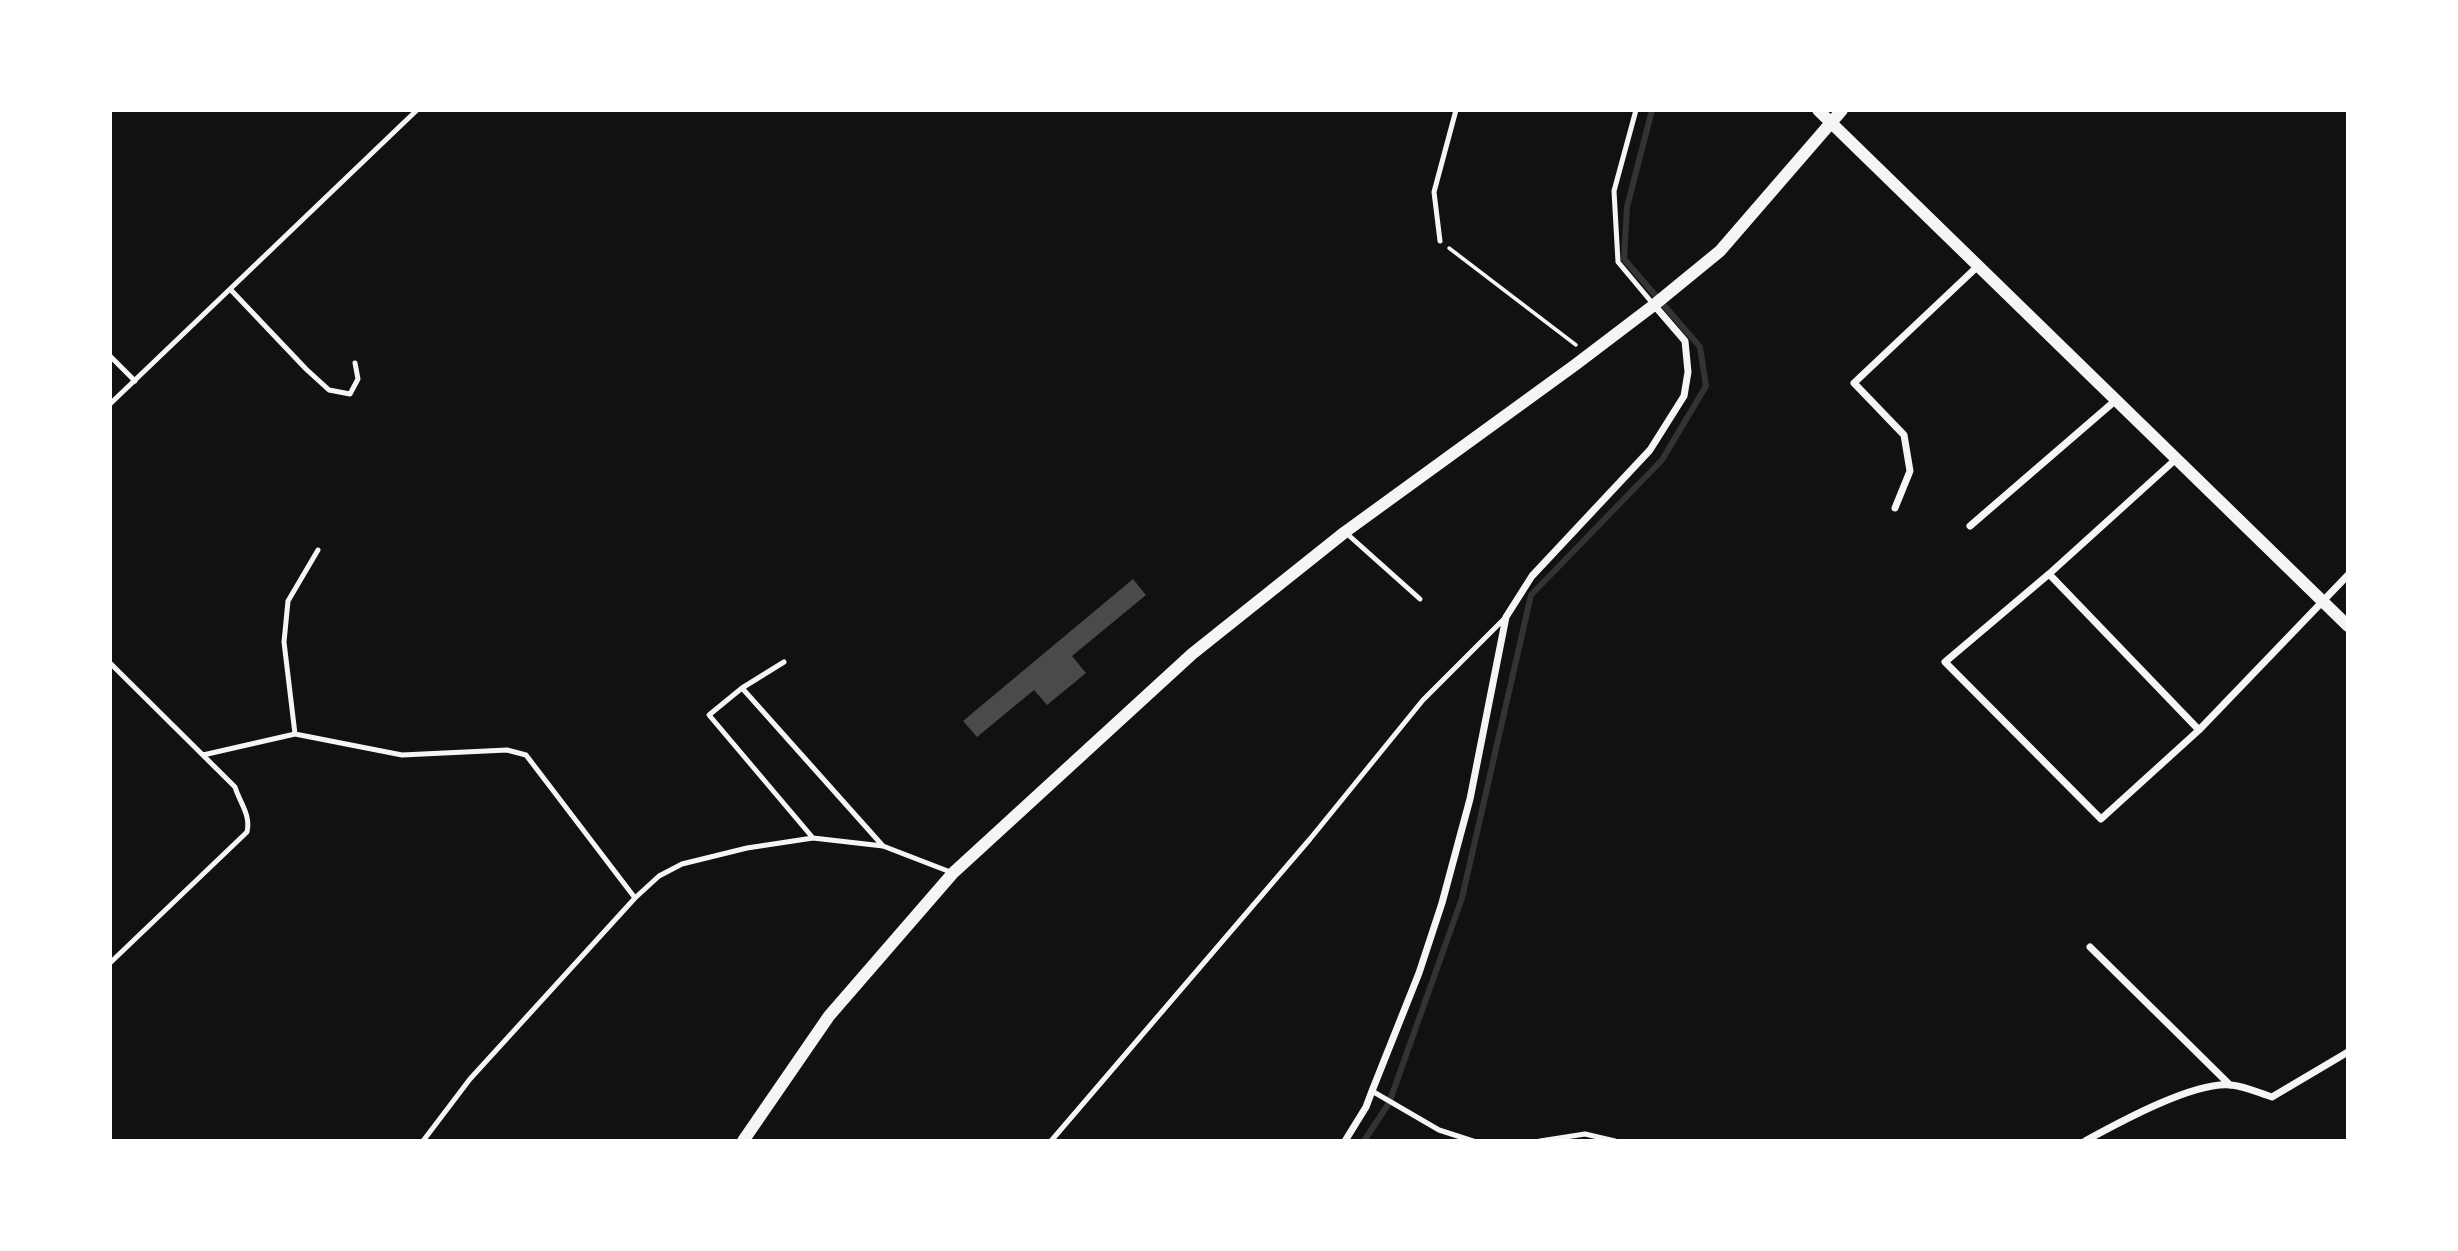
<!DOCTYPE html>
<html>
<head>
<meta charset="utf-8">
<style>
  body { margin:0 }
  #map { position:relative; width:2458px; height:1251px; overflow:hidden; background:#111; font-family:"Fira Sans Condensed",sans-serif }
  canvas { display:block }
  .frame { position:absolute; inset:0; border:112px solid #fff; pointer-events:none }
</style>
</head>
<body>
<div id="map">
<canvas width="2458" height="1251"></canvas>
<div class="frame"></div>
</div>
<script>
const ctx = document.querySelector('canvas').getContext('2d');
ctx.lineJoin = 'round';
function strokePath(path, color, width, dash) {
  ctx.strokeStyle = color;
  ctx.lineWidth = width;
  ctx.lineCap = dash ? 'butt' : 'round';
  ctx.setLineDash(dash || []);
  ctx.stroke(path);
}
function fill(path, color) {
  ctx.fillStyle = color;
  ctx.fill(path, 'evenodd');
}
strokePath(new Path2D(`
  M1364 1141 1389 1103 1462 898 1531 595 1662 460 1706 386 1700 347 1624 259 1627 207 1652 110`), '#333', 6);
fill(new Path2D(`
  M1133 579 1146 595 1072 656 1086 673 1047 705 1034 690 977 737 963 721Z`), '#4a4a4a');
strokePath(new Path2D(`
  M1449 248 1576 345`), '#f5f5f5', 3.5);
strokePath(new Path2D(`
  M1636 110 1614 191 1618 262 1654 305
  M1440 241 1434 192 1456 110
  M230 289 306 369 329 390 350 394 358 379 355 363
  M110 356 135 381
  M110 404 417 110
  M1345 532 1420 599
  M784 662 742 688 709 715 813 838
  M110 663 235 787C240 803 251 815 247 832L110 963
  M742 688 883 846
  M295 734 284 642 288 601 318 550
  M203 755 295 734 402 755 507 750 526 755 635 898
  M1372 1091 1439 1130 1473 1141
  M423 1141 470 1079 635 898 659 876 682 864 747 848 813 838 883 846 953 873
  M1051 1141 1310 839 1423 700 1506 617
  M1540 1141 1585 1134 1615 1141`), '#f5f5f5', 5);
strokePath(new Path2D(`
  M2176 459 2049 574 1945 662 2101 819 2199 730 2348 575
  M1895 508 1910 471 1904 435 1854 383 1978 266
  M1970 526 2116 400
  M2049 574 2199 730
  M2090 947 2230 1085
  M1345 1141 1366 1107 1372 1091 1419 973 1442 903 1470 799 1506 617 1532 576 1650 450 1684 396 1688 372 1685 341 1654 305
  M2085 1141C2118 1123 2194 1081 2231 1085 2244 1086 2259 1093 2272 1097L2348 1052`), '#f5f5f5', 7);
strokePath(new Path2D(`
  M1818 110 2348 626
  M743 1141 829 1016 953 873 1192 654 1345 532 1575 365 1654 305 1720 251 1842 110`), '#f5f5f5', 12);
</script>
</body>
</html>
